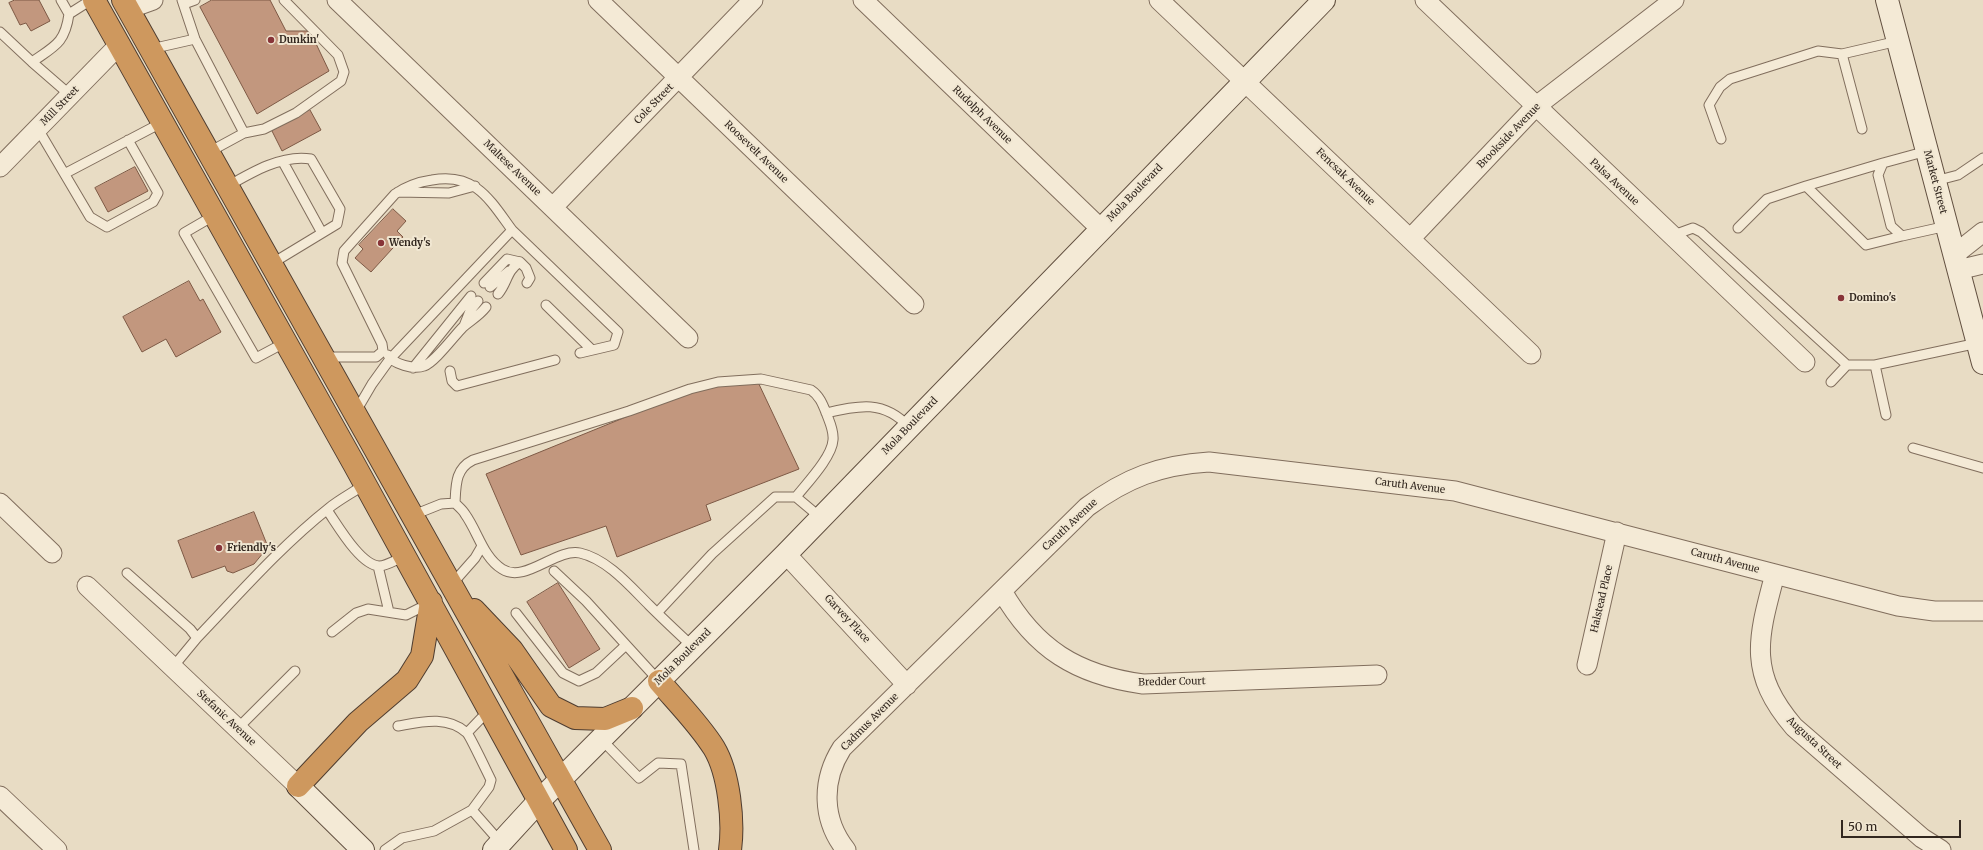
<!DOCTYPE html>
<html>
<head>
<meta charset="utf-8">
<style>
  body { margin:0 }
  #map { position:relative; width:1983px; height:850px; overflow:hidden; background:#e8dcc4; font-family:Merriweather,serif }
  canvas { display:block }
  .scale { position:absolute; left:1841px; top:820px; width:120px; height:18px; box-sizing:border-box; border:2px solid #32271f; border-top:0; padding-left:5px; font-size:12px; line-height:14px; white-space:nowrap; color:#32271f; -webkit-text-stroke:3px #f1e7d2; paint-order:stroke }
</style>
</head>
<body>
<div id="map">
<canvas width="1983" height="850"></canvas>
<div class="scale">50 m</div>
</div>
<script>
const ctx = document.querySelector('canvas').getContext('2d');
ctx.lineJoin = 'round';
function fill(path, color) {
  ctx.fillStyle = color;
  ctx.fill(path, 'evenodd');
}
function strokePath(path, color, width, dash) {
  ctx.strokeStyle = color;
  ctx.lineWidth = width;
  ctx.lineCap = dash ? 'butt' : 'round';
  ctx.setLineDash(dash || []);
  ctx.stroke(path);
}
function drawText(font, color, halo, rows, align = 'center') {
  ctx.font = font + ' Merriweather,serif';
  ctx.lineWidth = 4;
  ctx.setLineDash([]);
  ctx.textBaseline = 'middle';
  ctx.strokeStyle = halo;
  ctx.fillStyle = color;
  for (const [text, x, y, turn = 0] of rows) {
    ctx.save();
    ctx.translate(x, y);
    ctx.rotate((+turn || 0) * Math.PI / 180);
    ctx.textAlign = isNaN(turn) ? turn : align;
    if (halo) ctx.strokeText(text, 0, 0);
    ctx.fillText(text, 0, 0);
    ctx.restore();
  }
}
const building = new Path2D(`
  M15 0H39L50 21 31 31 26 23 20 25 9 3Z
  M212 0H270L286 31H310L329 71 257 114 200 7Z
  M310 110 321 130 282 151 272 131Z
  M135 167 148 191 108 212 95 188Z
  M393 209 406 221 397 231 403 237 371 272 355 258 363 249 359 245Z
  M189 281 200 301 203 299 221 332 176 357 166 339 142 352 123 317Z
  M757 380 799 469 706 505 711 520 617 557 606 526 521 555 486 474 697 388Z
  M254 512 268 547 254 564 233 573 227 571 225 566 192 578 178 541Z
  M558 583 600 649 569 668 527 602Z`);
fill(building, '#c2977e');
strokePath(building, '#7d5945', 1);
const lane = new Path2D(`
  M61 0 69 14 91 0
  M182 0 195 39 244 133
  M184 4 195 0
  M69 14C65 43 55 46 32 62L70 95
  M0 32 32 62
  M151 49 195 39
  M38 129 90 217 107 227 153 202 158 193 128 140
  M1862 129 1842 54 1898 41
  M1721 139 1709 105 1720 87 1730 79 1818 51 1842 54
  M1927 151 1883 163 1878 175 1891 226 1902 236 1947 226
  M209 152 244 133 264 129 296 113 341 81 344 72 338 55 284 0
  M283 162 322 233
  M1883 163 1806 186 1866 245 1902 236
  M66 173 163 122
  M1935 181 1958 175 1983 158
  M228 186C252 172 283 154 311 159L340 209 337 224 271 264
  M398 192 449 193 475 186
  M215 215 184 233 256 358 286 342
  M1738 228 1767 199 1806 186
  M512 230 618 332 614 345 580 353
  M1671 236 1693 228 1701 232 1847 365H1875
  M484 283 507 259 520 262
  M490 287 509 271
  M498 294C508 282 506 271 520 262L526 268 530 278 527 283
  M546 305 592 350
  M464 326 470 311 478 301
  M388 355C393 364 414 370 424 366 435 362 454 336 463 327 471 320 479 316 486 307
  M324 357H376L383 351 382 344 342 263 344 251 395 194C407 186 418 182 432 180 475 172 490 200 512 230L390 359 372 384 355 413
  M413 368 471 296
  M450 371 452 381 457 386 555 360
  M1831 382 1847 365
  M826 413C859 405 884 400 909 427
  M1886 415 1875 365 1978 343
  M1913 448 1983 468
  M327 510C337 524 360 565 379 566 387 566 397 559 405 556
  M411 516 441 504 455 503
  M378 566 389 612
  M554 571 586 601 659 681
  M127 573 190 629 197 638 173 667
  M452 584 475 558 482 546
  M516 613 563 673 579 681 596 673 626 645
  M657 613 712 554 775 497H796L821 518
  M332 632 356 613 368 609 406 615 428 604
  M197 638C240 593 281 546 329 508 340 499 354 492 365 484
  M693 647C678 633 663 619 649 605 630 586 607 559 580 553 556 548 525 584 502 569 483 557 478 532 465 514 463 510 459 507 455 503 456 485 455 469 473 460L629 411 690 389 718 382 761 379 811 390C820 396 823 405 827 415 830 423 834 431 833 440 832 457 807 483 796 497
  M398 726C421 722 447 715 467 733 470 736 488 774 491 780L489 787 472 810 501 843
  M237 729 295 671
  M467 733 489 710
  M601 739 639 778 658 763 681 764 694 850
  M385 850 402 838 434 831 472 810`);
const street = new Path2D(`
  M337 0 688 338
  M598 0 914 304
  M863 0 1101 229
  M1159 0 1531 354
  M1425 0 1805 362
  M128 9 153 0
  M0 167 120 44
  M553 207 753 0
  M1410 239 1535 107 1674 0
  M1954 255 1983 232
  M1958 270 1983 264
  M0 503 52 553
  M786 554 907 685
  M1775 574C1758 638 1747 672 1794 727L1922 838 1941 850
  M87 586 298 786
  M1002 591C1035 649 1077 675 1143 684L1377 675
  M1587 665 1617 532
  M0 796 57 850
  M846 850C822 820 821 781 842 748L1087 507C1126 478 1160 465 1209 462L1455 491 1898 606 1934 611H1983`);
const secondary = new Path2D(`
  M1887 0 1983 363
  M298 786 363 850
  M494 850 539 801 786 554 1324 0`);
const highway = new Path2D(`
  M94 0 354 464 566 850
  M123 0 600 850
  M474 610 512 650 551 706 575 718 605 719 632 708
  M659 681C677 702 699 724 714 748 729 773 734 821 730 850
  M298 786 358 722 407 680 422 656 431 602`);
strokePath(lane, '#816e5d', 11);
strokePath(street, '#816e5d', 21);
strokePath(secondary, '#625040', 24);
strokePath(highway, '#4f3d30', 24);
strokePath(lane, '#f4ead6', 9);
strokePath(street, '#f4ead6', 19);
strokePath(secondary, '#f4ead6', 22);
strokePath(highway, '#ce985e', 22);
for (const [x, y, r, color] of [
  [271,40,4,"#883438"],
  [381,243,4,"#883438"],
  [1841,298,4,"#883438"],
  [219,548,4,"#883438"]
]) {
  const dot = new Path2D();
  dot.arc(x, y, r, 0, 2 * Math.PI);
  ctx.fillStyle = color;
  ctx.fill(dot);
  strokePath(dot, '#f1e7d2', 1.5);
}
drawText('bold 10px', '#32271f', '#f1e7d2', [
  ["Dunkin'",279,40],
  ["Wendy's",389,243],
  ["Domino's",1849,298],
  ["Friendly's",227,548]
], 'left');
drawText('10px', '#32271f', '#f1e7d2', [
  ["Cole Street",654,104,-46],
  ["Mill Street",60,106,-46],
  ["Rudolph Avenue",982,115,44],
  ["Brookside Avenue",1509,136,-46],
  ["Roosevelt Avenue",756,152,44],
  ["Maltese Avenue",512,168,44],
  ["Fencsak Avenue",1345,177,44],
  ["Palsa Avenue",1614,182,43],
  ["Market Street",1935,182,75],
  ["Mola Boulevard",1135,193,-46],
  ["Mola Boulevard",910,426,-46],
  ["Caruth Avenue",1410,486,7],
  ["Caruth Avenue",1070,525,-43],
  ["Caruth Avenue",1725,561,15],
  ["Halstead Place",1602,599,-77],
  ["Garvey Place",847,619,47],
  ["Mola Boulevard",683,657,-45],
  ["Bredder Court",1172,682,-1],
  ["Stefanic Avenue",226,718,43],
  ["Cadmus Avenue",870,722,-45],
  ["Augusta Street",1814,743,43]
]);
</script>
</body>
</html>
